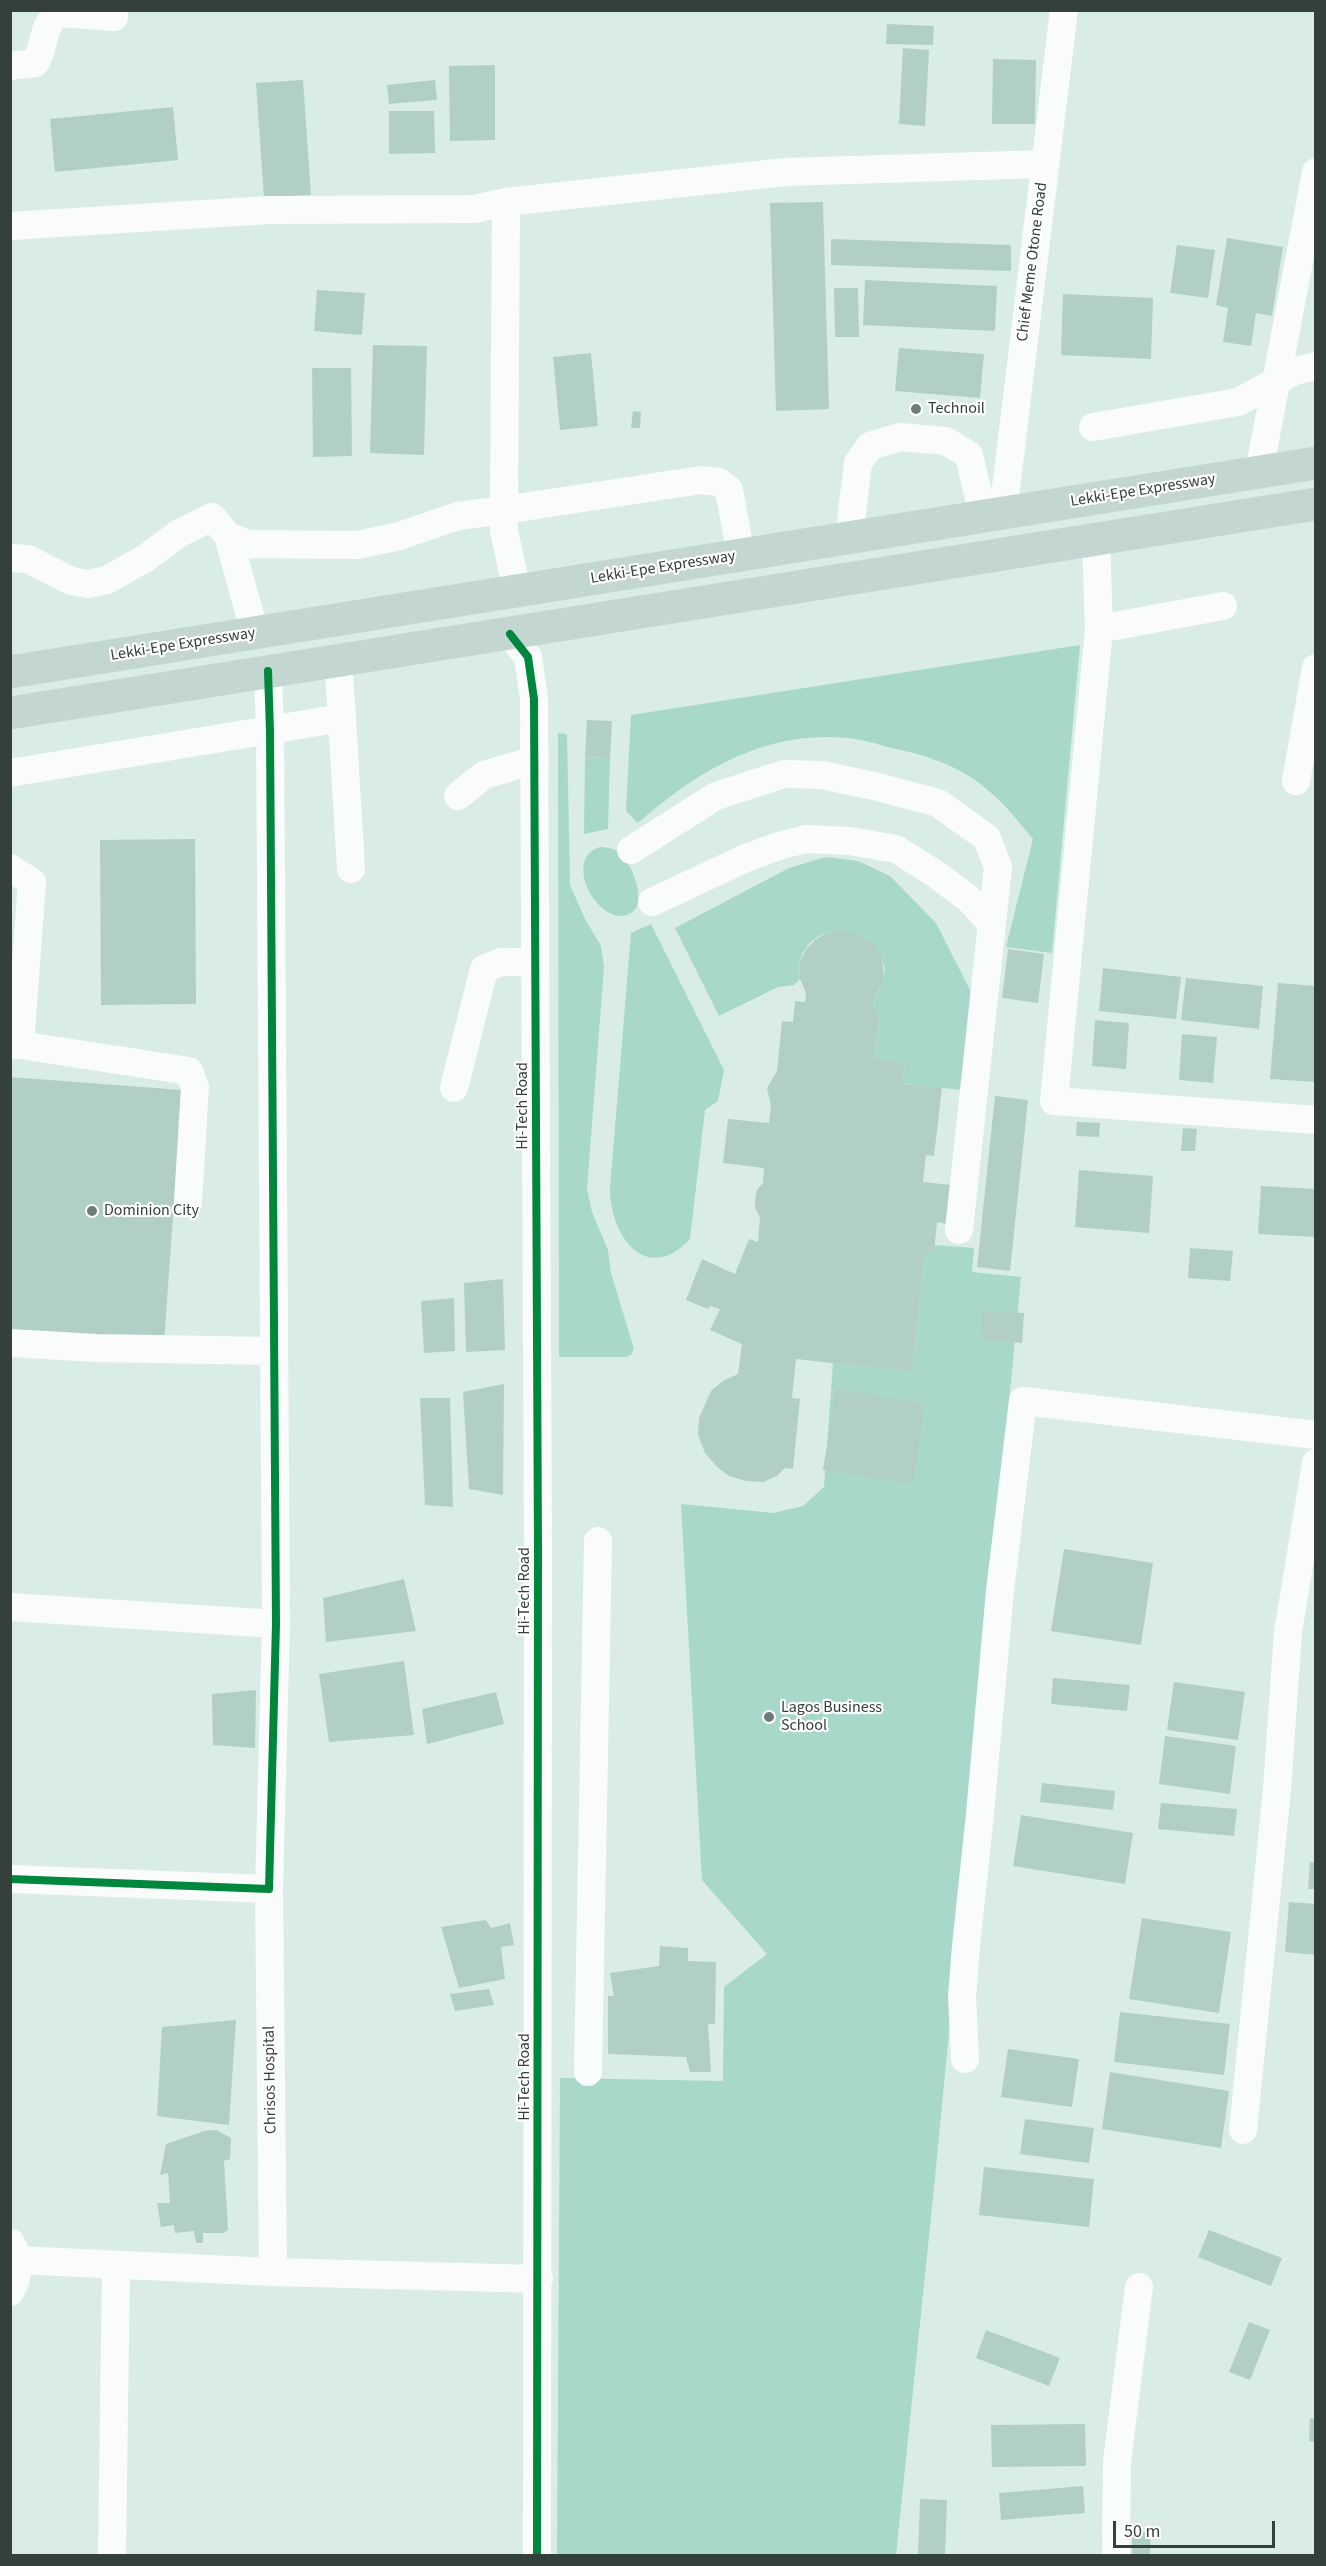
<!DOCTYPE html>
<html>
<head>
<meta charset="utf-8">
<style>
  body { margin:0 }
  #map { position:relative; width:1326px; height:2566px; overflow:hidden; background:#daece6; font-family:"Source Sans 3",sans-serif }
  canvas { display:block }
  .frame { position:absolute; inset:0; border:12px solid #33403c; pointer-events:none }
  .scale { position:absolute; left:1113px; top:2521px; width:162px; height:27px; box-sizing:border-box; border:3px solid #33403c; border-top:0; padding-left:8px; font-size:18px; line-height:21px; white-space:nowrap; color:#33403c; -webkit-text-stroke:4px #fff; paint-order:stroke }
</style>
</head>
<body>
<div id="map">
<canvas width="1326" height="2566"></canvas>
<div class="frame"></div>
<div class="scale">50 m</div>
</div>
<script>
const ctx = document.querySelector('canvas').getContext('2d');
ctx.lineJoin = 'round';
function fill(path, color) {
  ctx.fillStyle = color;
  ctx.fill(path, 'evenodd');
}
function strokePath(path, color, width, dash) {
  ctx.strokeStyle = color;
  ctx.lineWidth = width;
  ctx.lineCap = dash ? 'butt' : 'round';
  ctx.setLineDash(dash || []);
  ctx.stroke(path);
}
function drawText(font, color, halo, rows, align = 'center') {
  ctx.font = font + ' "Source Sans 3",sans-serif';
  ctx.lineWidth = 4.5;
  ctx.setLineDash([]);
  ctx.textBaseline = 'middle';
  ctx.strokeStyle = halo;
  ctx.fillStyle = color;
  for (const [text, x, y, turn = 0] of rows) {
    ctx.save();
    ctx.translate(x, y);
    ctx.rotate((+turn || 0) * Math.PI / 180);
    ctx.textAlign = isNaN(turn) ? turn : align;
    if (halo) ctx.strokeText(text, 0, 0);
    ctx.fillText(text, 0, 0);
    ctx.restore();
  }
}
fill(new Path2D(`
  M1080 645 1052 953 1006 947 1033 839C1019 823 1006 805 990 792 963 767 927 755 891 748 877 744 862 739 847 738 765 730 697 771 638 823L626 811 631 715Z
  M558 733 567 734 570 885 586 921 601 946 604 967 587 1189 592 1212 608 1250 611 1273 634 1349 631 1355 626 1357H559Z
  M585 757 610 758 608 829 584 834Z
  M600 847C608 847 616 849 621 854 632 865 648 903 631 913 601 931 560 859 600 847Z
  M826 857 858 861 890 876 936 923 974 998 963 1090 903 1084 905 1062 875 1058 880 1011 873 1010C874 994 887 983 884 966 877 923 812 917 800 961 799 966 800 974 800 979L794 985 778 987 719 1016 675 928 789 868Z
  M651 924 724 1070 718 1101 705 1110 690 1239C646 1286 610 1236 610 1188L631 933Z
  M935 1245 974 1248 972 1272 1021 1277 935 2178 896 2555 557 2556 560 2078 723 2081 724 1987 767 1954 702 1880 681 1504 773 1513 803 1506 824 1487 833 1363 912 1372 925 1252H934Z`), '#a7d8c9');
fill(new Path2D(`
  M887 24 934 26 933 45 886 44Z
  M903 48 929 50 925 126 899 124Z
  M993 59 1036 60 1035 124H992Z
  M495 65V140L450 141 449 66Z
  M303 80 311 195 264 198 256 83Z
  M435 80 437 100 389 104 387 85Z
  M173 107 178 160 55 172 50 119Z
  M389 111H434L435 153 389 154Z
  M823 202 829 409 776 411 770 203Z
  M1227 238 1283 247 1272 316 1256 313 1251 346 1223 342 1228 308 1216 305Z
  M831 239 1011 245V271L831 265Z
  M1177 245 1215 250 1208 298 1170 293Z
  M865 280 997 286 995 331 863 325Z
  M834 288H858L859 337H835Z
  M317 290 365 293 362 335 314 331Z
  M1063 294 1153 298 1151 359 1061 355Z
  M373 345 427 346 424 455 370 453Z
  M899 348 984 354 980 398 895 391Z
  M591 353 598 426 560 430 553 357Z
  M312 368H351L352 456 313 457Z
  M633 411 641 412 640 428H631Z
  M587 720 612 721 610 758 585 757Z
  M195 839 196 1004 101 1005 100 840Z
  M839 930 851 931 863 936 874 944 882 956 884 979 874 1001 873 1010H880L875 1058 905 1062 903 1084 942 1088 934 1156 926 1155 923 1182 951 1185 947 1224 937 1222 934 1253 925 1252 912 1372 796 1359 792 1398 800 1399 793 1469 785 1468 777 1476 763 1482 746 1481 729 1476 717 1467 705 1453 698 1435 699 1418 711 1391 723 1381 738 1374 742 1344 710 1330 720 1309 710 1306 708 1309 686 1300 702 1259 735 1274 749 1239 758 1242 760 1217 755 1208V1200L757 1190 763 1183 764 1168 723 1163 728 1119 769 1123 771 1106 767 1088 777 1071 782 1021 793 1022 795 1001 805 1002 806 993 800 979V962L806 949 815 940 826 933Z
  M1008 949 1044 954 1038 1003 1002 998Z
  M1103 968 1181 977 1176 1019 1099 1011Z
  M1186 978 1263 986 1259 1029 1181 1020Z
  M1278 983 1316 986V1082L1270 1079Z
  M1095 1020 1129 1023 1126 1069 1092 1066Z
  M1182 1034 1217 1037 1213 1083 1179 1080Z
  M10 1077 182 1090 164 1343 10 1332Z
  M995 1096 1028 1100 1010 1271 977 1267Z
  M1077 1122 1100 1123 1099 1137 1076 1136Z
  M1183 1128 1197 1129 1195 1151H1181Z
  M1079 1170 1153 1176 1149 1233 1075 1227Z
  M1261 1186 1316 1189V1237L1258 1234Z
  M1190 1248 1233 1251 1230 1281 1188 1278Z
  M503 1279 505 1350 466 1352 464 1283Z
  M454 1298 455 1351 424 1353 421 1301Z
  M982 1310 1024 1313 1022 1343 980 1340Z
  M504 1384 503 1495 469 1489 463 1392Z
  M836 1389 925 1403 913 1484 823 1470Z
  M420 1398H450L453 1507 425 1505Z
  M1064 1549 1153 1563 1141 1645 1051 1631Z
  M404 1579 416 1631 326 1642 323 1598Z
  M404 1661 414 1735 329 1742 319 1674Z
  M1053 1678 1130 1685 1127 1711 1051 1704Z
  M1174 1682 1245 1692 1238 1740 1167 1730Z
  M256 1690 255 1748 213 1745 212 1694Z
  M496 1692 504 1724 427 1744 422 1709Z
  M1165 1736 1236 1746 1230 1794 1159 1784Z
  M1042 1783 1115 1791 1113 1810 1040 1802Z
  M1161 1803 1237 1809 1234 1836 1158 1829Z
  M1021 1815 1133 1833 1125 1884 1013 1866Z
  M1310 1862 1316 1863V1889H1308Z
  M1289 1902 1316 1904V1955L1285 1952Z
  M1142 1918 1231 1932 1219 2013 1129 1999Z
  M486 1920 491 1928 510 1923 514 1945 501 1947 505 1979 459 1988 441 1927Z
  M660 1946 688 1948V1961L716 1962 715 2024H708L711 2072H690L686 2057 608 2054V1996H614L610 1973 659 1966Z
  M489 1989 494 2005 455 2011 450 1994Z
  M1120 2012 1230 2024 1224 2075 1114 2062Z
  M236 2020 229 2125 157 2116 162 2027Z
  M1008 2049 1079 2059 1072 2107 1001 2097Z
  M1110 2072 1229 2091 1221 2148 1102 2129Z
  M1025 2119 1094 2128 1089 2163 1020 2154Z
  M216 2130 231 2138 230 2159 224 2161 228 2230 223 2233H203V2243H196L194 2231 175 2233 174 2225 161 2227 157 2203H170L168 2173 160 2175 166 2144 204 2131Z
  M984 2167 1094 2179 1089 2227 979 2215Z
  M1209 2230 1282 2258 1271 2286 1198 2257Z
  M1249 2322 1270 2330 1250 2380 1229 2372Z
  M986 2330 1060 2358 1049 2386 976 2358Z
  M1310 2418 1316 2419V2442L1309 2441Z
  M1085 2424 1086 2466 992 2467 991 2425Z
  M1083 2486 1085 2513 1001 2520 999 2493Z
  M920 2499 947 2500 945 2556H918Z
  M1132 2532H1151L1150 2556H1132Z`), '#b2cfc7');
strokePath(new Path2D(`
  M10 66 35 63C46 47 41 23 60 13L114 17
  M506 202 786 172 1045 164
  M10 226 269 210 474 209 506 202 504 510 458 516 396 537 357 545 248 544 228 536 212 517 178 534 146 558 107 580 88 584 71 581 28 559 10 558
  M1093 427 1238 402 1295 371 1316 366
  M1259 472 1316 172
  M1003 513 1064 10
  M228 536 255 633
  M849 538 858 463 870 446 900 437 946 441 969 455 983 516
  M1096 539 1099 629 1054 1101 1316 1120
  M517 591 504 531V510L701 480 719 482 729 490 741 555
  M1099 629 1223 606
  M510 634 528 657 534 699 538 1550 537 2556
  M342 718 351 869
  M10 773 342 718 338 660
  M1296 781 1316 668
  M458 796 484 775 535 760
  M631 850 716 796 784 774 822 775 874 786 938 803 987 838 998 867 959 1230
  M10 868 32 882 20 1045H10
  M652 902 748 857 782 845 806 839 850 841 896 849 937 875 969 899 991 923
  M20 1045 189 1071 195 1087 188 1202
  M454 1088 484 969 501 962H535
  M10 1343 96 1348 273 1351
  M10 1607 276 1624
  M10 1879 269 1889 276 1624 270 731 268 671
  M269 1889 273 2272
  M965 2059 962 1997 966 1946 980 1814 1000 1591 1023 1401 1316 1435
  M588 2072 598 1541
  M1243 2130 1277 1789 1288 1632 1316 1463
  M17 2260 273 2272 539 2279
  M10 2292C20 2277 19 2258 11 2243
  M112 2556 116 2266
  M1116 2556 1117 2462 1139 2287`), '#f9fcfb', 28);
strokePath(new Path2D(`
  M10 672 1316 463
  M10 713 1316 504`), '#c4d6d2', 33);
strokePath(new Path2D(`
  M510 634 528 657 534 699 538 1550 537 2556
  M10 1879 269 1889 276 1624 270 731 268 671`), '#00873e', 8);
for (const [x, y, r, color] of [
  [916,409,6,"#6d7c78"],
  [92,1211,6,"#6d7c78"],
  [769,1717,6,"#6d7c78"]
]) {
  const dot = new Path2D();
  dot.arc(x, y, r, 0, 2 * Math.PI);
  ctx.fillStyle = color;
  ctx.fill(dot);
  strokePath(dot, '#fff', 2);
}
drawText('16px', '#33403c', '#fff', [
  ["Chief Meme Otone Road",1033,262,-83],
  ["Lekki-Epe Expressway",1143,491,-9],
  ["Lekki-Epe Expressway",663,568,-9],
  ["Lekki-Epe Expressway",183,645,-9],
  ["Hi-Tech Road",523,1106,-90],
  ["Hi-Tech Road",525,1591,-90],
  ["Hi-Tech Road",525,2077,-90],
  ["Chrisos Hospital",271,2080,-91]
]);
drawText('16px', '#33403c', '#fff', [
  ["Technoil",928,409],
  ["Dominion City",104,1211],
  ["Lagos Business",781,1708],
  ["School",781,1726]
], 'left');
</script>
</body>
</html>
